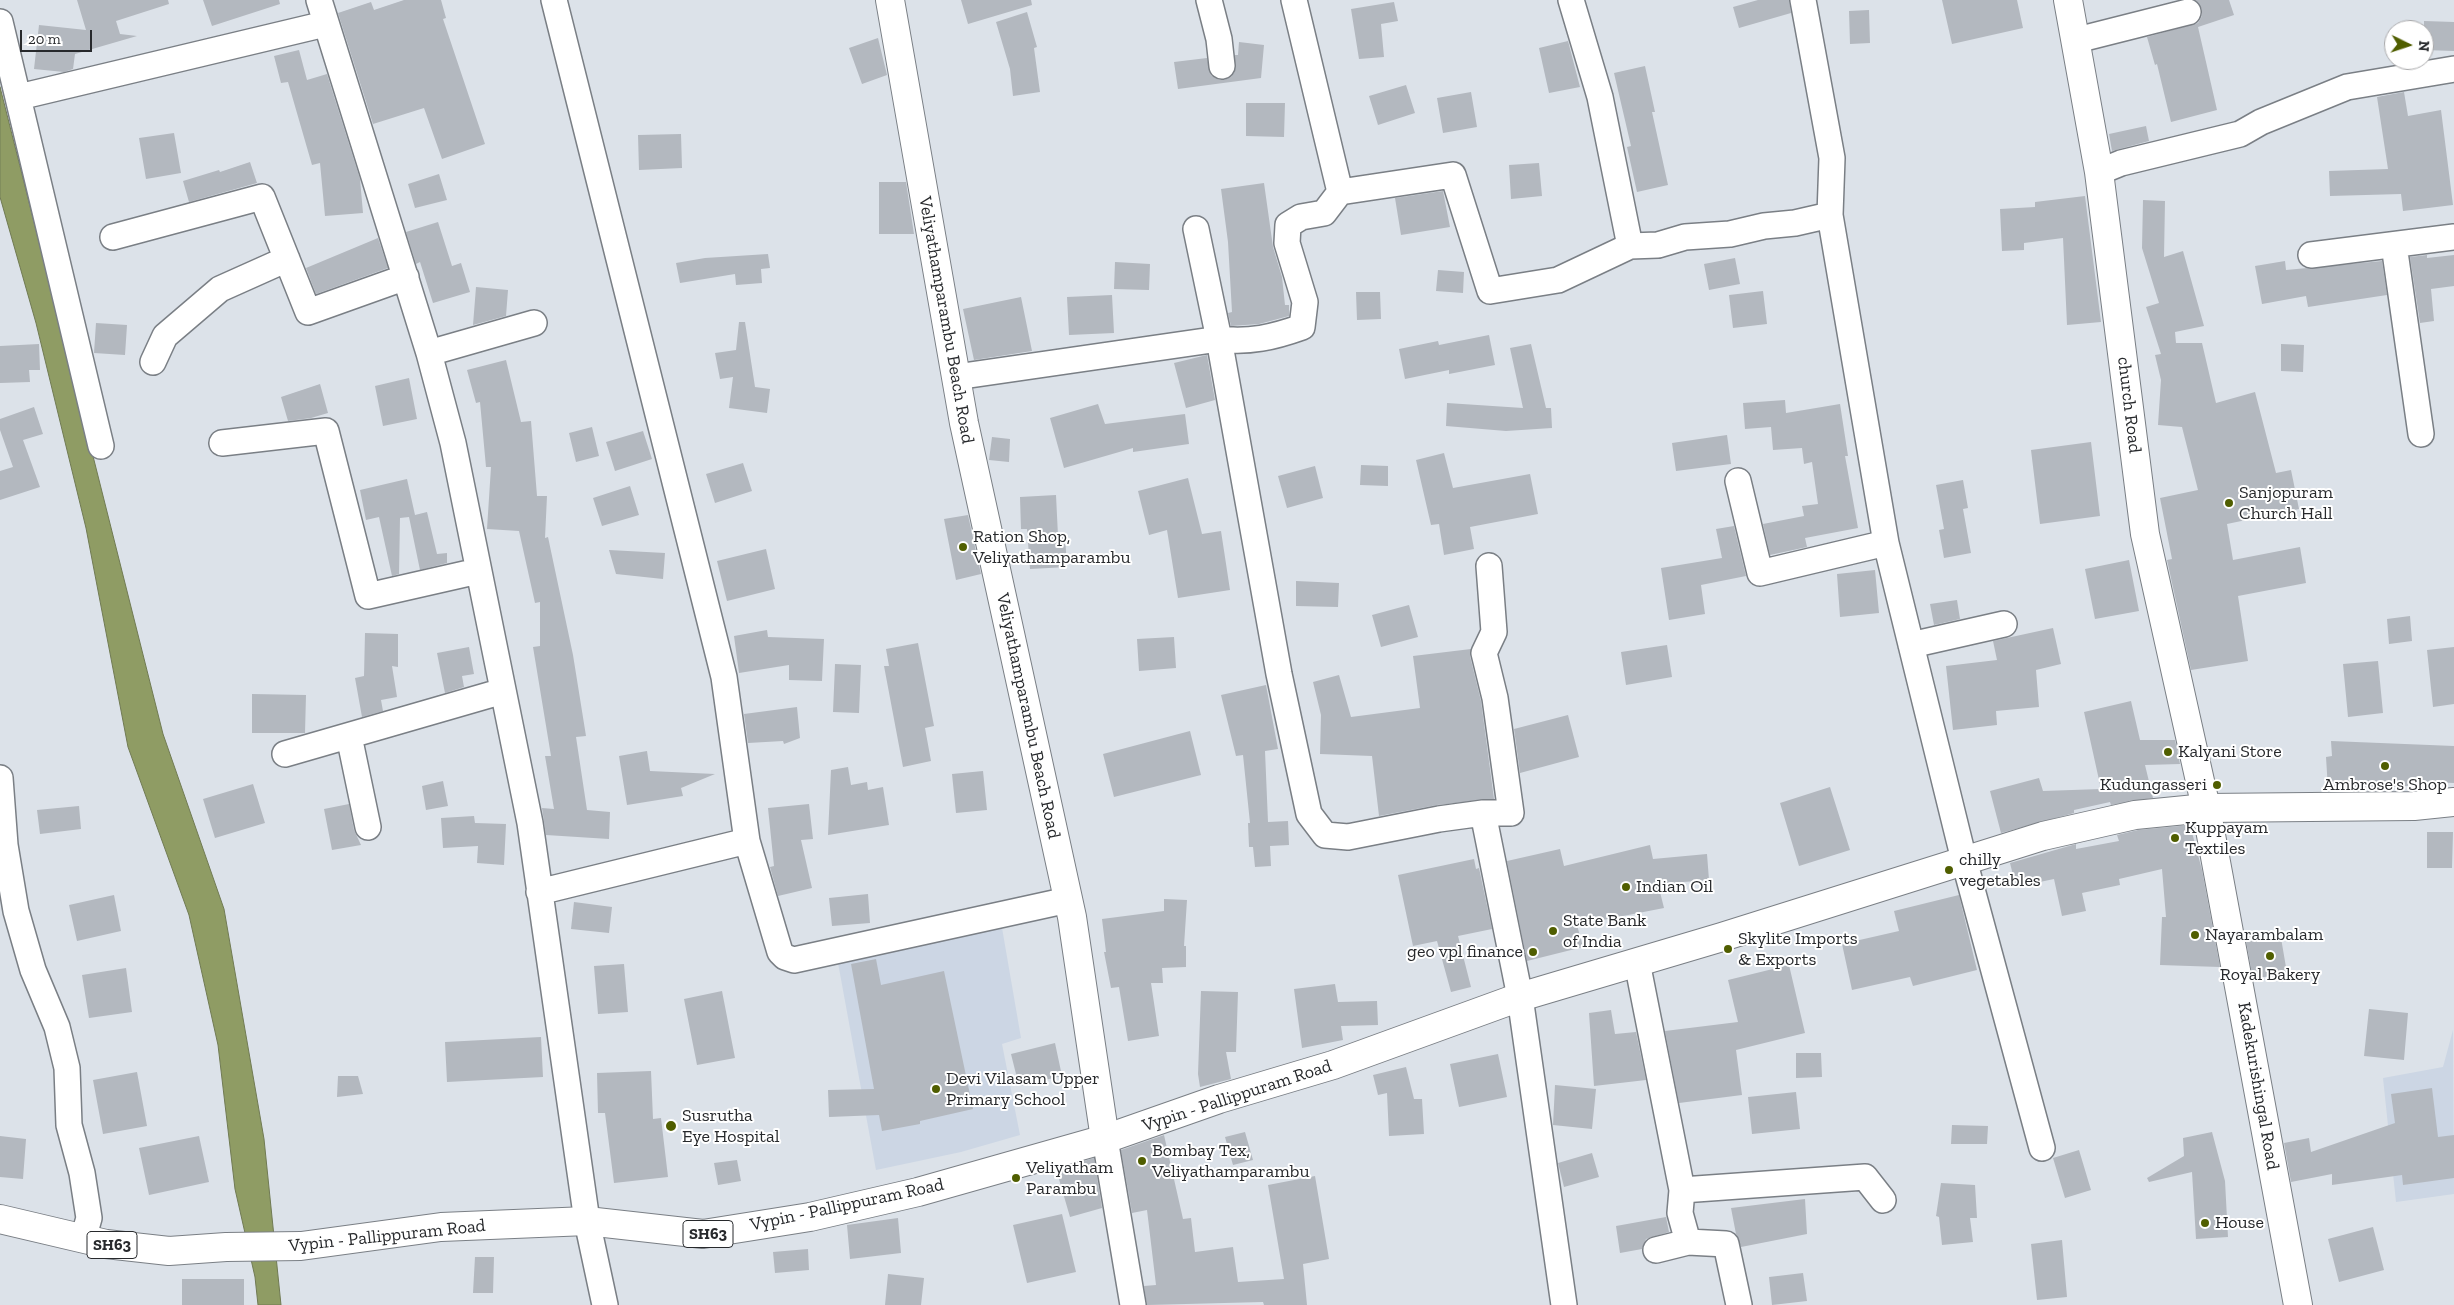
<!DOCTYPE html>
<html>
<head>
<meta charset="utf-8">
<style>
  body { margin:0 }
  #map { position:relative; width:2454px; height:1305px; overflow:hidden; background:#dce2e9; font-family:"Zilla Slab",serif }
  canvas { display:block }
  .north { position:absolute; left:2384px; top:20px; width:50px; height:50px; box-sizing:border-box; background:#fff; border:1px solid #a9a9ab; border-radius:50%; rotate:94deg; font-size:14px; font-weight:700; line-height:20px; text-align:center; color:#27292c }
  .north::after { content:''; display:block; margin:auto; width:18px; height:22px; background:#505e00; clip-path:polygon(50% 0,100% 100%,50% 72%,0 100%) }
  .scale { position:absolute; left:20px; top:30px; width:72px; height:22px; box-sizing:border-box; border:2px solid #27292c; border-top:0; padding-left:6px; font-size:15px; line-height:18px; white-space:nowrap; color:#27292c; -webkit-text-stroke:4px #fff; paint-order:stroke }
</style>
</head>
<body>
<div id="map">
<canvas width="2454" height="1305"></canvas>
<div class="north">N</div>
<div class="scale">20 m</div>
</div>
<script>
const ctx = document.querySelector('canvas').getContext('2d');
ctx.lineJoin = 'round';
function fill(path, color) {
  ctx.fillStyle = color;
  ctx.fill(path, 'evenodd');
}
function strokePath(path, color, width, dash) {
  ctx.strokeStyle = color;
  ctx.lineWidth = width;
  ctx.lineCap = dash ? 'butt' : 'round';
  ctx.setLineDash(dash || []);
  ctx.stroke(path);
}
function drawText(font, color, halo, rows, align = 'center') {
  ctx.font = font + ' "Zilla Slab",serif';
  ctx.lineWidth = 4;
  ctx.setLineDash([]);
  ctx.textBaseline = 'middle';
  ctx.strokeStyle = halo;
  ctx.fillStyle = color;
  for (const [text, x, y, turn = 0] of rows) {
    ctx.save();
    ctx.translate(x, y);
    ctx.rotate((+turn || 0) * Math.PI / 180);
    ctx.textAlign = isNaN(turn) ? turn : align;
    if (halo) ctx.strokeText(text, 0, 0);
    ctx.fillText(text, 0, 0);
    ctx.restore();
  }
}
fill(new Path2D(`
  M1001 922 1021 1038 1002 1044 1020 1135 961 1152 876 1170 836 952Z
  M2453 1030 2454 1194 2396 1202 2383 1078 2443 1067Z`), '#ccd6e4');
const water = new Path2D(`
  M0 87 163 734 224 909 264 1139 281 1305H258L255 1277 235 1189 218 1045 189 915 128 747 86 528 36 323 0 197Z`);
fill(water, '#8f9c64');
strokePath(water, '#707a53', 1);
fill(new Path2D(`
  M77 0H168L169 4 116 21 120 34 137 36 75 54 73 69 64 72 34 69 39 25 86 30Z
  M203 0H279L280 4 212 26Z
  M404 0H441L446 18 443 19 485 144 442 159 424 108 373 124 338 13 371 2 374 10Z
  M961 0H1031L1032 5 968 24Z
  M1758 0H1789L1791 13 1739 28 1733 7Z
  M1942 0H2017L2023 28 1952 44Z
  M2195 0H2229L2234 15 2198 27 2217 110 2171 122 2157 64 2155 65 2147 37 2198 23 2202 16V9Z
  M1394 2 1398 21 1381 24 1384 57 1359 59 1351 9Z
  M1869 10 1870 43 1850 44 1849 11Z
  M1027 12 1037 47 1034 48 1040 92 1013 96 1010 69 996 22Z
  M2424 21 2454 22V51L2424 50Z
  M878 38 887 75 862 84 849 48Z
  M1568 41 1580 87 1549 93 1539 48Z
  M1239 42 1264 45 1261 78 1178 89 1174 62 1207 58 1211 75 1217 79 1224 80 1231 77 1235 71V55H1238Z
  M299 50 307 80 327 74 360 179 363 213 325 216 320 163 312 165 288 82 281 83 274 56Z
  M1645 66 1655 112H1652L1668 185 1637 192 1627 147 1631 146 1614 73Z
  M1406 85 1415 113 1378 125 1369 96Z
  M1471 92 1477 127 1443 133 1437 98Z
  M2404 92 2408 116 2441 110 2453 205 2403 211 2401 194 2330 196 2329 171 2388 169 2377 97Z
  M1246 103H1285L1284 137 1246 136Z
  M2146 126 2149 141 2112 151 2109 134Z
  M174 133 181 173 146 179 139 138Z
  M681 134 682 168 639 170 638 135Z
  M250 162 257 183 189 202 183 181 219 170 220 172Z
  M1539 163 1542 196 1511 199 1509 165Z
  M439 174 447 200 415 208 408 184Z
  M879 182H906L914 234H879Z
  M1264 183 1273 247 1282 277 1285 305H1289V316L1259 324 1231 326 1228 313 1232 312 1228 242 1221 189Z
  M1443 191 1450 227 1401 235 1395 198Z
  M2085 196 2101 322 2067 325 2063 238 2024 243V250L2002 251 2000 209 2035 207V202Z
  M2143 200 2165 201 2164 257 2183 251 2204 326 2175 332 2176 343H2202L2216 403 2255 392 2276 473 2291 470 2299 509 2227 524 2233 560 2300 547 2306 583 2238 596 2248 661 2191 670 2167 560 2172 559 2160 498 2198 490 2182 427 2158 425 2161 380 2155 355 2161 354 2146 307 2159 303 2142 248Z
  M438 222 452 266 461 263 470 292 433 303 420 262 416 264 406 232Z
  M378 238 388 268 316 294 306 268Z
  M768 254 770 268 761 269 762 283 736 285 735 274 680 283 676 263 705 258Z
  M2427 255V258L2454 255V286L2431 289 2434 321 2420 323 2410 257Z
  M1735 258 1740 284 1709 290 1704 264Z
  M2285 261 2286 270 2382 261 2387 295 2308 307 2306 296 2262 304 2255 266Z
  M1115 262 1150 264 1149 290 1114 289Z
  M1438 270 1464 272 1463 293 1436 291Z
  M476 287 508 290 506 316 473 325Z
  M1763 291 1767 324 1733 328 1729 295Z
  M1356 292H1380L1381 319 1357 320Z
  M1112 295 1114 333 1069 335 1067 297Z
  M1021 297 1032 351 974 360 963 309Z
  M739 322H745L755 387 770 389 767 413 729 408 733 377 720 379 715 353 736 350Z
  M96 323 127 325 125 355 94 353Z
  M1489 335 1495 365 1449 374V370L1405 379 1399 349 1438 341 1439 345Z
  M39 344 40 370H29L30 382 0 383V346Z
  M1531 344 1546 408H1551L1552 428 1506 431 1446 426 1447 403 1523 408 1510 348Z
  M2281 344 2304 345 2303 372 2281 371Z
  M1207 355 1215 400 1186 408 1174 363Z
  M506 360 521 422 531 421 537 496H547L545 538 548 537 573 655 586 736 576 737 587 810 610 812 609 839 546 835 542 808 554 809 545 756H551L533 647 540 646V602L535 603 519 531 487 529 491 467H486L480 402 476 403 467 370Z
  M409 378 417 419 383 426 375 386Z
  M320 384 328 413 311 418 288 421 281 397Z
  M1785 400 1786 413 1840 404 1848 456H1845L1858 528 1805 538 1807 547 1770 555 1763 524 1804 516 1802 506 1818 504 1812 462 1804 464 1802 448 1773 450 1771 427 1745 429 1743 403Z
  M1098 404 1105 424 1185 414 1189 444 1133 452V448L1064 468 1050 418Z
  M34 407 43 434 23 440 40 487 0 500V471L13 467 0 430V419Z
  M592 427 599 456 576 462 569 433Z
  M643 431 652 459 615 471 606 442Z
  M1727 435 1731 464 1676 471 1672 443Z
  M992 437 1010 439 1009 462 989 460Z
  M2091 442 2100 516 2040 524 2031 450Z
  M1444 453 1453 488 1530 474 1538 514 1470 527 1474 549 1444 555 1439 524 1431 525 1416 460Z
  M743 463 752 491 715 503 706 474Z
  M1361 465 1388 466V486L1360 485Z
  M1315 466 1323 498 1287 508 1278 476Z
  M1188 478 1202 534 1221 531 1230 590 1178 598 1167 530 1149 535 1138 491Z
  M407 479 415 515 427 512 437 554 447 553V563L420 570 409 517 400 518 399 574 392 576 379 517 366 520 360 490Z
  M1963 480 1968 508 1963 509 1971 553 1944 558 1939 530 1944 529 1936 485Z
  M630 486 639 515 602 526 593 498Z
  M1056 495 1058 536H1065L1067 567 1030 569 1027 529H1021L1020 497Z
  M968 515 981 574 956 580 944 519Z
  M1734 526 1746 576 1701 585 1705 614 1669 620 1661 568 1722 558 1716 529Z
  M766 549 775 589 727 601 717 561Z
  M609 550 665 553 663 579 616 574Z
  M2129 560 2139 611 2095 619 2085 569Z
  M1875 570 1879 613 1840 617 1837 574Z
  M1296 581 1339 583 1338 607 1296 606Z
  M1957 600 1960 619 1934 625 1930 604Z
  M1409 605 1418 637 1381 647 1372 615Z
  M2410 616 2412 641 2389 644 2387 619Z
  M2053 628 2061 664 2036 670 2039 707 1996 711 1997 725 1953 730 1946 666 1997 660 1993 641Z
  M767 630 768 637 824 639 822 681 789 680V665L739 673 734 636Z
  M365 633 398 634V667L392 666 397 697 381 700 383 711 362 717 355 678 364 676Z
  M1174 637 1176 668 1139 671 1137 639Z
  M918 643 934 726 925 728 931 761 903 767 884 666H889L886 649Z
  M1667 645 1672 677 1626 685 1621 652Z
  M469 647 474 674 462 676 464 687 445 693 437 653Z
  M2454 647V704L2433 707 2427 650Z
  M1471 649 1470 656 1481 701 1494 799 1437 805 1379 816 1372 756 1320 754 1321 715 1313 682 1339 675 1351 717 1420 708 1413 656Z
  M2378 661 2383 713 2348 717 2343 664Z
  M835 664 861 665 859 713 833 712Z
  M1266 685 1278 749 1265 751 1268 822 1288 821 1289 845 1270 846 1271 866 1255 867 1253 847H1249L1248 823H1250L1243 755 1236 756 1221 695Z
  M252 694 306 695 305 733H252Z
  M2131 701 2140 740H2175L2180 764 2145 765 2153 798 2111 805 2110 802 2074 810V813L2001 833 1990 791 2039 778 2043 791 2101 789 2084 712Z
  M797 707 800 738 784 744 783 741 748 743 744 714Z
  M1568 715 1579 757 1520 773 1514 729Z
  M1190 731 1201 775 1114 797 1103 754Z
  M2331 741 2454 746V783L2408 781V786L2328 789 2326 757 2332 756Z
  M647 751 650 771 715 774 681 788 683 796 627 805 619 756Z
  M848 767 851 785 867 782 868 790 883 787 889 825 828 835 831 770Z
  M983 771 987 810 956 813 952 774Z
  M443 781 448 806 426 810 422 786Z
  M253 784 265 823 215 838 203 799Z
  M1830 787 1850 850 1799 866 1780 803Z
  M349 804 354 830 361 845 332 850 324 809Z
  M809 804 813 839 801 840 812 888 778 896 770 867 774 866 768 808Z
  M79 806 81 829 40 834 37 810Z
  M474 816 475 823 506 824 504 865 477 863 478 846 443 848 441 818Z
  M2190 825 2202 870 2220 967 2160 965 2162 917H2166L2162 869 2119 879 2120 885 2082 893 2086 911 2062 916 2054 879 2016 887 2010 863 2076 844V849L2119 841 2117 835 2138 830Z
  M2427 832H2453L2452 868H2427Z
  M1650 845 1653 859 1707 854 1709 880 1658 884 1664 908 1577 925 1583 947 1527 961 1507 861 1560 849 1564 866Z
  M1474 859 1476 869 1479 868 1492 929 1458 936 1471 987 1451 992 1437 941 1413 946 1398 875Z
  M868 894 870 923 832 926 829 898Z
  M114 895 121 931 77 941 69 905Z
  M1959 895 1977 970 1913 986 1910 977 1852 990 1842 944 1899 931 1894 911Z
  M1164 899 1187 900 1184 946H1186V967L1162 968 1163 983H1151L1159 1036 1128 1041 1119 987 1111 988 1104 952H1106L1102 919 1164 911Z
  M574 902 612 907 609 933 571 929Z
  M2270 930 2271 939 2281 938 2287 973 2253 979 2245 935Z
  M876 959 881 985 944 971 973 1109 920 1121V1124L882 1131 879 1115 829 1117 828 1090 874 1089 851 964Z
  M624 964 628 1012 598 1014 594 966Z
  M1789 965 1805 1033 1736 1050 1742 1095 1679 1103 1665 1031 1738 1022 1728 980Z
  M126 968 132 1012 89 1018 82 975Z
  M1335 984 1338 1002 1377 1001 1378 1025 1341 1026 1343 1040 1302 1048 1294 989Z
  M722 991 735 1058 697 1065 684 999Z
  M1201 991 1238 992 1236 1052H1226L1231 1079 1200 1087 1198 1074Z
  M2369 1009 2408 1013 2404 1060 2364 1056Z
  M1611 1010 1615 1034 1636 1032 1646 1080 1594 1086 1589 1013Z
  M541 1037 543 1077 447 1082 445 1042Z
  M1055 1043 1062 1076 1019 1086 1011 1054Z
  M1796 1053H1821L1822 1077 1796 1078Z
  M1498 1054 1507 1097 1459 1107 1450 1064Z
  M1406 1067 1414 1099H1422L1424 1134 1389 1136 1387 1093 1378 1095 1373 1075Z
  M651 1071 653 1119 661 1118 668 1177 614 1183 605 1113H598L597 1073Z
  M137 1072 147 1126 103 1134 93 1080Z
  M338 1076H358L363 1094 337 1097Z
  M1555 1085 1596 1089 1592 1129 1553 1125Z
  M2432 1088 2438 1137 2454 1135V1178L2403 1185 2402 1175 2332 1185V1174L2291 1182 2284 1143 2309 1138 2311 1152 2395 1123 2391 1094Z
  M1796 1092 1800 1129 1752 1134 1748 1097Z
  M1952 1125 1988 1126 1987 1144H1951Z
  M1245 1132 1253 1160 1233 1165 1225 1137Z
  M2212 1132 2225 1181 2228 1237 2196 1239 2192 1172 2149 1182 2147 1178 2184 1156 2183 1138Z
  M1164 1135 1183 1219 1191 1218 1195 1252 1233 1247 1238 1282 1284 1279 1268 1185 1315 1176 1329 1259 1303 1264 1307 1305H1264L1263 1302 1147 1305 1144 1286 1156 1285 1147 1210 1132 1213 1121 1150Z
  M0 1136 26 1139 23 1179 0 1177Z
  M199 1136 209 1182 149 1195 139 1148Z
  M2079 1150 2091 1190 2065 1198 2053 1158Z
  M1592 1153 1599 1177 1564 1187 1558 1163Z
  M1094 1158 1102 1208 1070 1217 1056 1169Z
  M737 1160 741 1181 718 1185 714 1163Z
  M1941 1183 1975 1185 1977 1218H1970L1973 1242 1942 1245 1939 1217 1936 1216Z
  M1805 1199 1807 1234 1741 1247 1736 1234 1731 1208Z
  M1062 1214 1076 1272 1027 1283 1013 1225Z
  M1666 1217 1669 1232 1646 1239 1642 1249 1620 1253 1616 1226Z
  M898 1218 901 1253 850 1259 847 1225Z
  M2373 1227 2384 1270 2339 1282 2328 1239Z
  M2062 1240 2067 1297 2037 1300 2031 1244Z
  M808 1249 809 1270 775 1273 773 1252Z
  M475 1257H494L493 1293H473Z
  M1803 1273 1807 1301 1772 1305 1769 1277Z
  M888 1274 924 1278 921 1305H885Z
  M182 1279H244V1305H182Z`), '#b3b8bf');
const minor = new Path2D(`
  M319 0 429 353 453 443 530 823 587 1221 605 1305
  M554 0 724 677 747 841 780 952 785 957 794 960 1068 900
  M1209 0 1219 39 1222 66
  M1294 0 1340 192
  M1571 0 1600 97 1630 246
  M1803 0 1832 158 1830 215 1886 543 1964 860 2042 1148
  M0 22 101 446
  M2077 40 2188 12
  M19 97 325 24
  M2099 172 2121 163 2240 134 2261 122 2347 87 2454 69
  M1196 229 1219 339 1279 674 1309 814 1325 835 1348 837 1439 819 1483 813
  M113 237 262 197 308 312 406 277
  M2394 245 2421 434
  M2311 255 2454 237
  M429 353 534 323
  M153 362 165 336 220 289 287 259
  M956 377 1219 339C1249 343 1274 337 1302 327L1305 302 1287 243 1288 225 1301 217 1324 213 1340 192 1453 175 1490 291 1558 280 1630 246 1658 245 1685 237 1730 234 1764 226 1795 223 1830 215
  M222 443 326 431 368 596 478 571
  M1738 481 1760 573 1886 543
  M1489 566 1494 632 1484 653 1495 698 1511 813H1483L1520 997 1564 1305
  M1911 645 2004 624
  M349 736 368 827
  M285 754 503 691
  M0 778 5 845 16 911 33 970 57 1027 67 1068 69 1125 82 1173 89 1218 83 1239
  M539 892 747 841
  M1637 962 1682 1190 1865 1177 1883 1200
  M1105 1139 1133 1305
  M1688 1242 1726 1244 1739 1305
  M1656 1250 1688 1242 1680 1213 1682 1190`);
const tertiary = new Path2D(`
  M2068 0 2099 172 2145 534 2206 808 2298 1305`);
const secondary = new Path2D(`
  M890 0 964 423 1072 917 1105 1139`);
const primary = new Path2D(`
  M0 1219 106 1244 169 1251 226 1247 301 1246 441 1227 587 1221 703 1234 810 1217 918 1192 1105 1139 1219 1099 1333 1065 1520 997 1722 937 2043 836 2135 815 2206 808 2414 806 2454 802`);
strokePath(minor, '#7a7f85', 28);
strokePath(tertiary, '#7a7f85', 30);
strokePath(secondary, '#7a7f85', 30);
strokePath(primary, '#7a7f85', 30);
strokePath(minor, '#fff', 25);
strokePath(tertiary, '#fff', 28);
strokePath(secondary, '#fff', 28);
strokePath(primary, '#fff', 28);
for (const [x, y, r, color] of [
  [2229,503,5,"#505e00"],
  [963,547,5,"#505e00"],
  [2168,752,5,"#505e00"],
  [2385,766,5,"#505e00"],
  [2217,785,5,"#505e00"],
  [2175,838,5,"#505e00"],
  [1949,870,5,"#505e00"],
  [1626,887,5,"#505e00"],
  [1553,931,5,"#505e00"],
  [2195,935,5,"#505e00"],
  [1728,949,5,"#505e00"],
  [1533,952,5,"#505e00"],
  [2270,956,5,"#505e00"],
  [936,1089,5,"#505e00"],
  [671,1126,6,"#505e00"],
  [1142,1161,5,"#505e00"],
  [1016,1178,5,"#505e00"],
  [2205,1223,5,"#505e00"]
]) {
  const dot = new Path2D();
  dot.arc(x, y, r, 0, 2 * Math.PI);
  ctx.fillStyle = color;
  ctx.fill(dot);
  strokePath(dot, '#fff', 2);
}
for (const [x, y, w] of [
  [708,1234,50],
  [112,1245,50]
]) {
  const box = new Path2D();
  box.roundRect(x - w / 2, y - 13.5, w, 27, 4);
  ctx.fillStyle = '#fff';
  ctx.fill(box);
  strokePath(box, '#27292c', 1);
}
drawText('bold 16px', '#27292c', null, [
  ["SH63",708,1234],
  ["SH63",112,1245]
]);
drawText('18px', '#27292c', '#fff', [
  ["Veliyathamparambu Beach Road",946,320,80],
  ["church Road",2129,405,83],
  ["Veliyathamparambu Beach Road",1028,716,78],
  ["Kadekurishingal Road",2258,1086,80],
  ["Vypin - Pallippuram Road",1237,1096,-18],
  ["Vypin - Pallippuram Road",847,1205,-12],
  ["Vypin - Pallippuram Road",387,1236,-6]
]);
drawText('18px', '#27292c', '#fff', [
  ["Sanjopuram",2239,493],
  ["Church Hall",2239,514],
  ["Ration Shop,",973,537],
  ["Veliyathamparambu",973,558],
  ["Kalyani Store",2178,752],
  ["Kudungasseri",2207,785,"right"],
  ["Ambrose's Shop",2385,785,"center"],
  ["Kuppayam",2185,828],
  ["Textiles",2185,849],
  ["chilly",1959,860],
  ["vegetables",1959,881],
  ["Indian Oil",1636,887],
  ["State Bank",1563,921],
  ["of India",1563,942],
  ["Nayarambalam",2205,935],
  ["Skylite Imports",1738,939],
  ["& Exports",1738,960],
  ["geo vpl finance",1523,952,"right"],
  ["Royal Bakery",2270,975,"center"],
  ["Devi Vilasam Upper",946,1079],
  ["Primary School",946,1100],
  ["Susrutha",682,1116],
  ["Eye Hospital",682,1137],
  ["Bombay Tex,",1152,1151],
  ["Veliyathamparambu",1152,1172],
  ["Veliyatham",1026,1168],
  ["Parambu",1026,1189],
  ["House",2215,1223]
], 'left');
</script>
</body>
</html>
